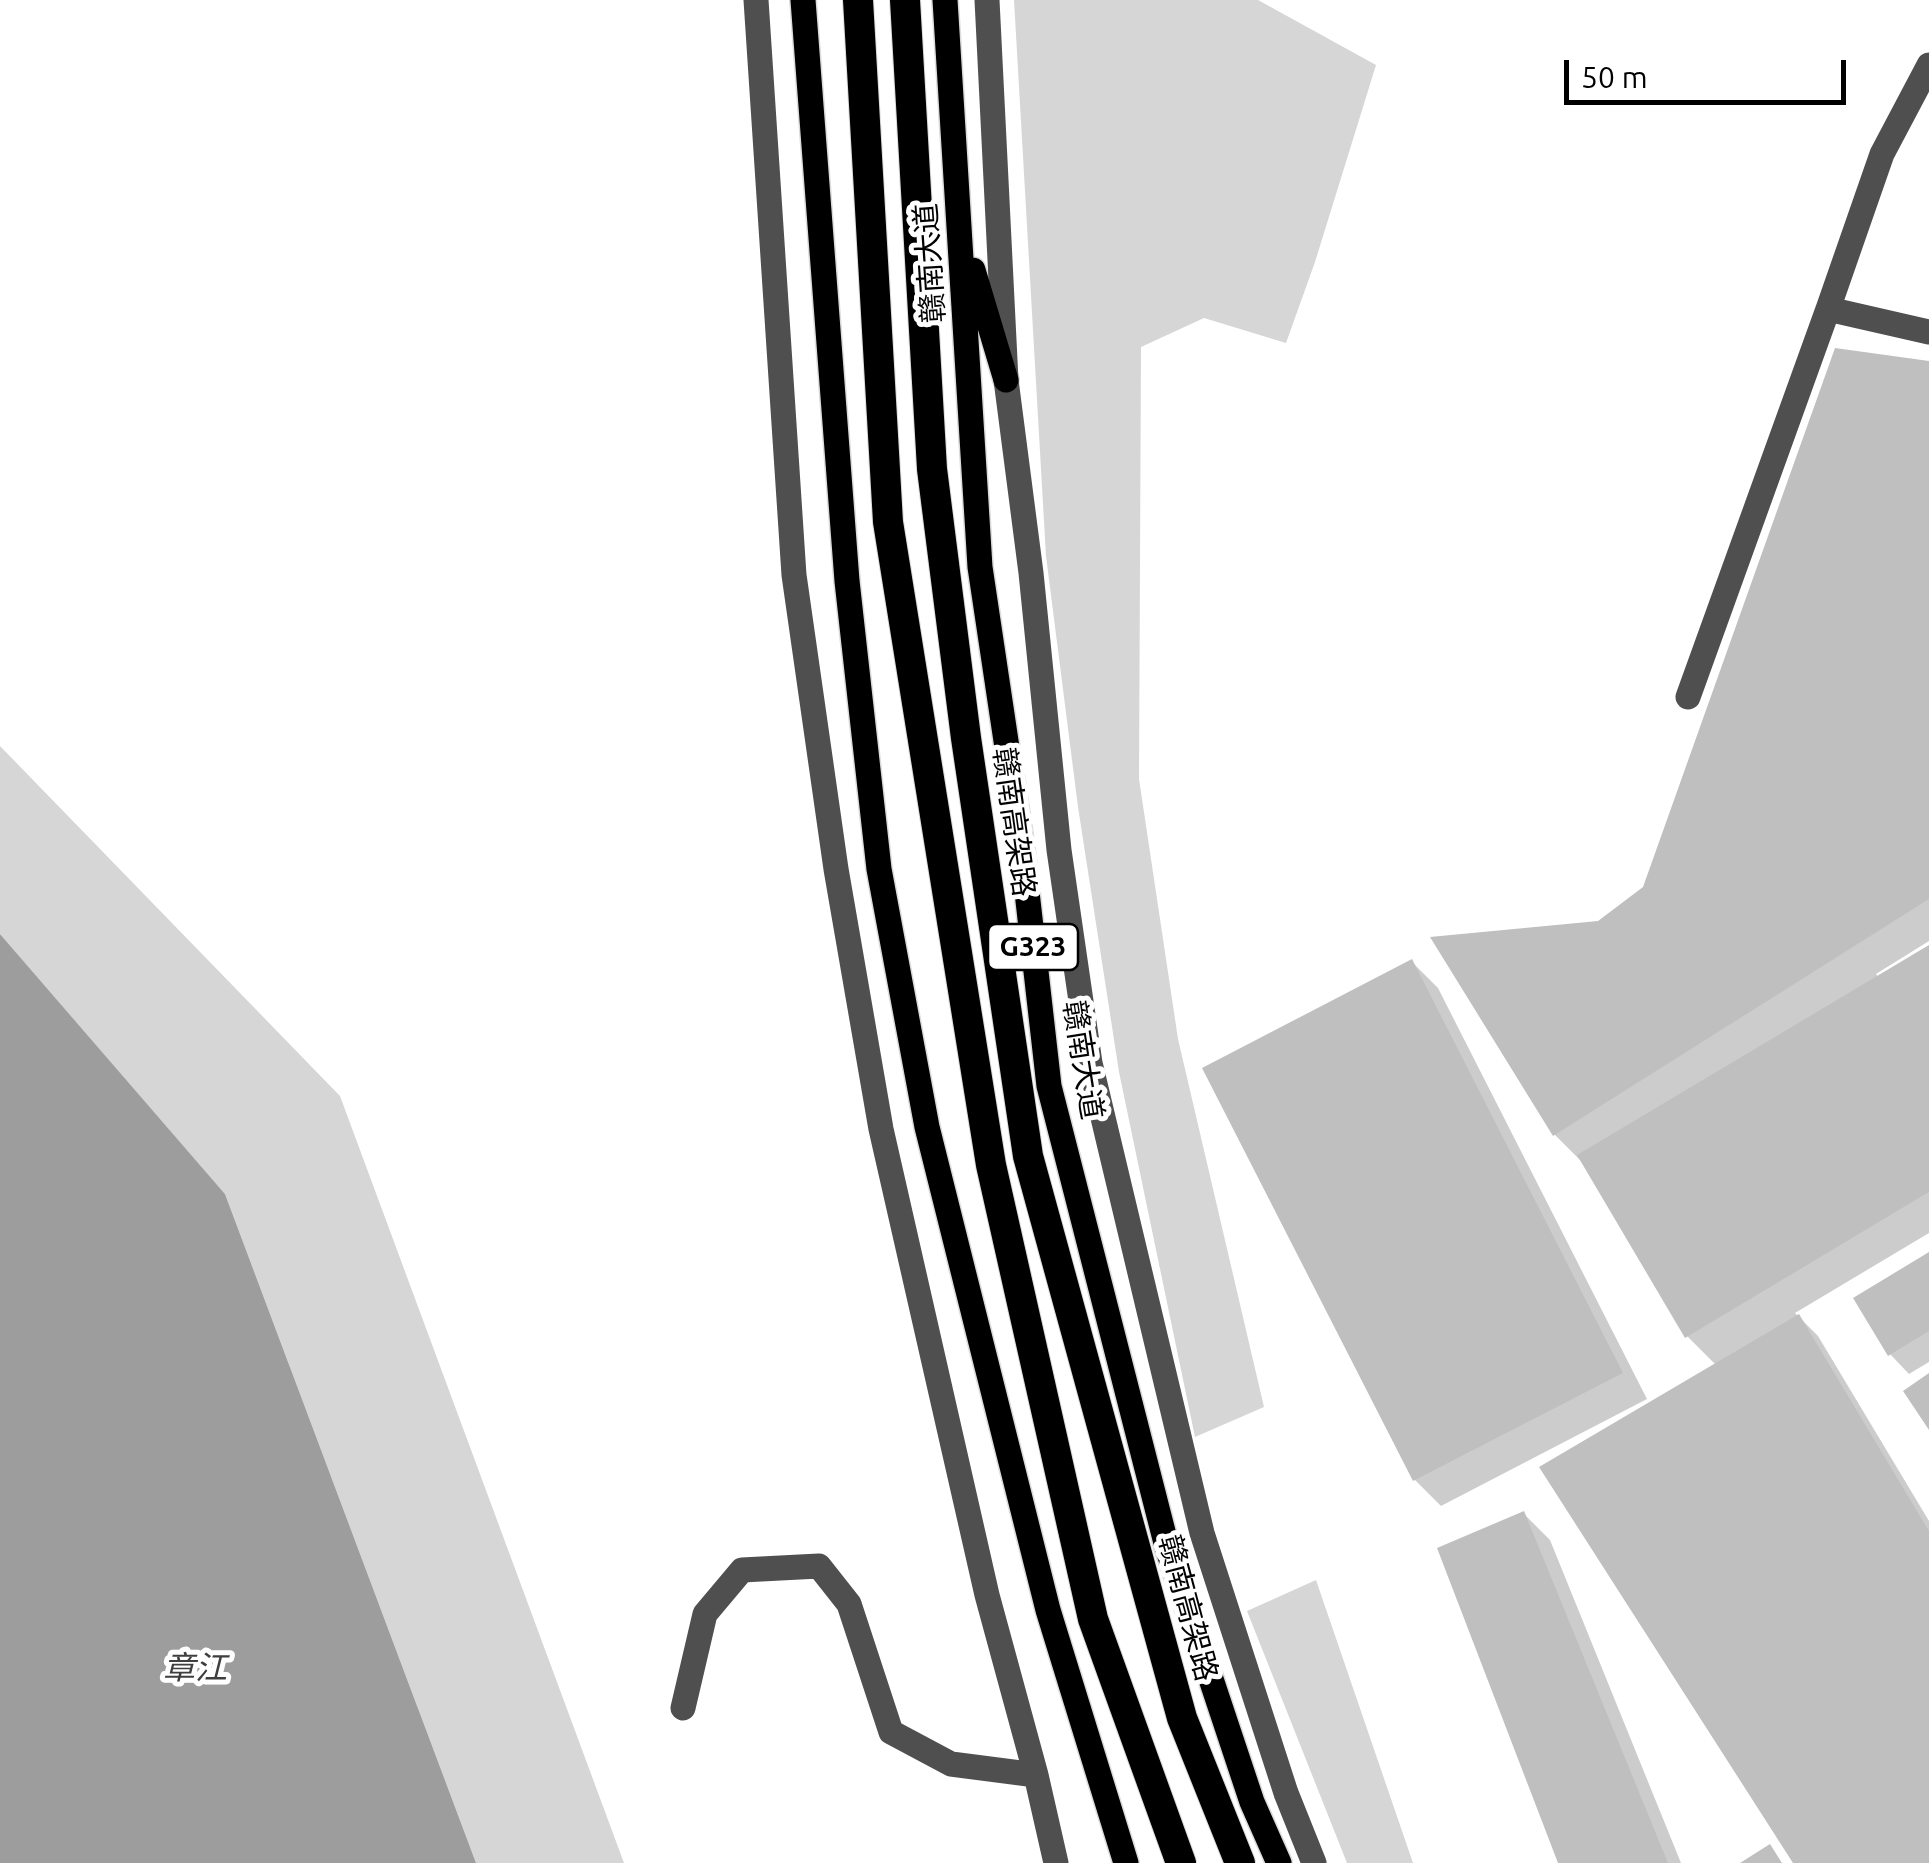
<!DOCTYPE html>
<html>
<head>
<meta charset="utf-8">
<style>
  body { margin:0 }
  #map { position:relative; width:1929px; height:1863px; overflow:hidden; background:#fff; font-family:Ubuntu,sans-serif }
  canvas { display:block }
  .scale { position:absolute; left:1564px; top:60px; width:282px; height:45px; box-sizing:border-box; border:5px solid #000; border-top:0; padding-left:12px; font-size:30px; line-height:35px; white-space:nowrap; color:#000; -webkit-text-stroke:8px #fff; paint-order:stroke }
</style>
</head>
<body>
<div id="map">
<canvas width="1929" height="1863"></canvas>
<div class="scale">50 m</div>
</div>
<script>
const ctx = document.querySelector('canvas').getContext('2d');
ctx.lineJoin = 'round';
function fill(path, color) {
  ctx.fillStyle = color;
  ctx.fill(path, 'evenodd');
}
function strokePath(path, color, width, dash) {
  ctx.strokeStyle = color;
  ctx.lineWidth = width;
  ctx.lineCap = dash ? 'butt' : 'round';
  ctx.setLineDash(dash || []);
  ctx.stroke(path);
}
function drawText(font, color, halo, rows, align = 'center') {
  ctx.font = font + ' Ubuntu,"Noto Sans SC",sans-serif';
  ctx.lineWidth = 10;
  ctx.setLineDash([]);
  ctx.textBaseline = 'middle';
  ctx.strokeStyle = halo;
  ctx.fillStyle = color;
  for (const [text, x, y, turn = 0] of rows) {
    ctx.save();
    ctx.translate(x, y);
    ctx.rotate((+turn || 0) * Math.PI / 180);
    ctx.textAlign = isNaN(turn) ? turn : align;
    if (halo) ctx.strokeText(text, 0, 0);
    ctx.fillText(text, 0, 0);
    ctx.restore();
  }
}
fill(new Path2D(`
  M1014 0H1258L1376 65 1315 262 1286 343 1204 318 1141 347 1139 779 1178 1039 1264 1407 1195 1437 1119 1072 1078 807 1046 556Z
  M0 746 340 1096 624 1863H476L225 1194 0 934Z
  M1316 1580 1413 1863H1347L1247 1611Z`), '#d6d6d6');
fill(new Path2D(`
  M0 934 225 1194 476 1863H0Z`), '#9d9d9d');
fill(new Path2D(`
  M1929 364V941L1876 974 1879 978 1929 948V1233L1795 1313 1818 1336 1929 1521V1863H1796L1716 1365 1687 1336 1581 1161 1555 1135 1434 939 1599 923 1645 888Z
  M1412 962 1438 988 1647 1399 1441 1506 1415 1480Z
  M1929 1255V1362L1909 1374 1890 1354Z
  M1524 1514 1550 1540 1681 1863H1561Z`), '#0003');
fill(new Path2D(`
  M1835 348 1929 361V899L1553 1136 1430 937 1598 921 1643 887Z
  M1929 945V1192L1685 1338 1577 1155Z
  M1412 959 1623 1373 1413 1481 1202 1068Z
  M1929 1252V1331L1888 1356 1853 1298Z
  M1799 1314 1929 1531V1863H1793L1539 1467Z
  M1929 1373V1430L1903 1391Z
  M1524 1511 1668 1863H1558L1437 1548Z
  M1770 1844 1782 1863H1740Z`), '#bfbfbf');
const major = new Path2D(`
  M803 0 847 581 879 869 927 1127 1048 1610 1126 1863
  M945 0 980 567 1022 848 1049 1086 1167 1547 1252 1802 1279 1863
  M973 270 1006 380`);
const highway = new Path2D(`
  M858 0 888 522 991 1165 1093 1619 1181 1863
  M905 0 932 469 966 738 1028 1156 1182 1718 1240 1863`);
strokePath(major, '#dbdbdb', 28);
strokePath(highway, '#dbdbdb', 32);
strokePath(new Path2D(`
  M756 0 794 575 836 869 881 1129 987 1595 1036 1775 1056 1863
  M987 0 1006 380 1031 573 1059 850 1090 1063 1202 1533 1286 1793 1314 1863
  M1929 65 1882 154 1828 309 1929 332
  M1688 697 1828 309
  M683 1708 705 1614 742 1570 819 1566 849 1604 891 1732 951 1764 1036 1775`), '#4f4f4f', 25);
strokePath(major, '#000', 25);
strokePath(highway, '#000', 30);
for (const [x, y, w] of [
  [1033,947,90]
]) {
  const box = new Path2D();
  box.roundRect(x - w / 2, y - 23, w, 46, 8);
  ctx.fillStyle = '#fff';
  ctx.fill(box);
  strokePath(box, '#000', 2.5);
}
drawText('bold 28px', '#000', null, [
  ["G323",1033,947]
]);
drawText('30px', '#000', '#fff', [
  ["赣南大道",930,263,-94],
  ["赣南高架路",1014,822,82],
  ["赣南大道",1083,1060,81],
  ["赣南高架路",1188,1608,75]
]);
drawText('italic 32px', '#3e3e3e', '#fff', [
  ["章江",195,1668]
]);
</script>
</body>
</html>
